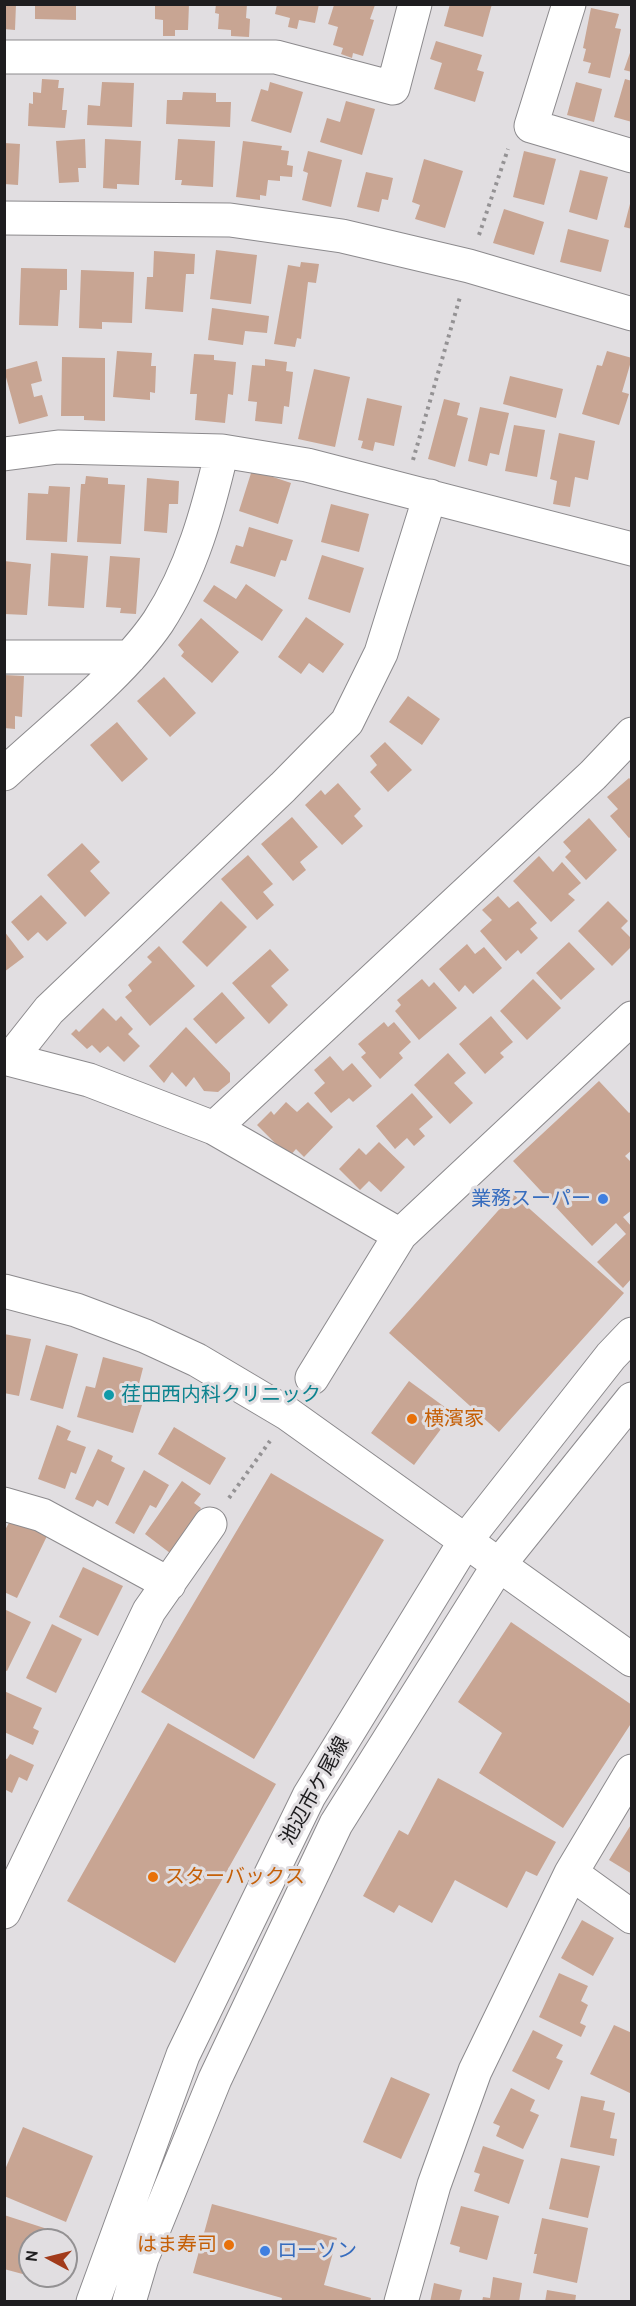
<!DOCTYPE html>
<html>
<head>
<meta charset="utf-8">
<style>
  body { margin:0 }
  #map { position:relative; width:636px; height:2306px; overflow:hidden; background:#e1dee1; font-family:Cabin,sans-serif }
  canvas { display:block }
  .frame { position:absolute; inset:0; border:6px solid #1e1d1f; pointer-events:none }
  .north { position:absolute; left:18px; top:2228px; width:60px; height:60px; box-sizing:border-box; background:#e1dee1; border:2px solid #939193; border-radius:50%; rotate:277deg; font-size:16px; font-weight:700; line-height:24px; text-align:center; color:#1e1d1f }
  .north::after { content:''; display:block; margin:auto; width:21px; height:27px; background:#a23b1b; clip-path:polygon(50% 0,100% 100%,50% 72%,0 100%) }
</style>
</head>
<body>
<div id="map">
<canvas width="636" height="2306"></canvas>
<div class="frame"></div>
<div class="north">N</div>
</div>
<script>
const ctx = document.querySelector('canvas').getContext('2d');
ctx.lineJoin = 'round';
function fill(path, color) {
  ctx.fillStyle = color;
  ctx.fill(path, 'evenodd');
}
function strokePath(path, color, width, dash) {
  ctx.strokeStyle = color;
  ctx.lineWidth = width;
  ctx.lineCap = dash ? 'butt' : 'round';
  ctx.setLineDash(dash || []);
  ctx.stroke(path);
}
function drawText(font, color, halo, rows, align = 'center') {
  ctx.font = font + ' Cabin,"Noto Sans JP",sans-serif';
  ctx.lineWidth = 6;
  ctx.setLineDash([]);
  ctx.textBaseline = 'middle';
  ctx.strokeStyle = halo;
  ctx.fillStyle = color;
  for (const [text, x, y, turn = 0] of rows) {
    ctx.save();
    ctx.translate(x, y);
    ctx.rotate((+turn || 0) * Math.PI / 180);
    ctx.textAlign = isNaN(turn) ? turn : align;
    if (halo) ctx.strokeText(text, 0, 0);
    ctx.fillText(text, 0, 0);
    ctx.restore();
  }
}
fill(new Path2D(`
  M4 4H16L15 30 4 29Z
  M35 4H76V20L35 19Z
  M155 4H189L188 30H175V36H163V20L155 19Z
  M216 4H247L246 18 250 19 249 37 231 36V30L218 29 219 14 215 13Z
  M277 4H319L315 23 299 20 297 29 288 27 290 18 275 14Z
  M450 4H492L483 37 444 26Z
  M334 5H375L370 19 374 20 363 56 353 53 352 58 341 54 343 48 333 45 338 27 328 24Z
  M591 8 619 14 615 28 621 29 610 78 588 73 591 63 583 61 586 49 583 48Z
  M436 41 482 55 477 70 484 72 475 102 434 89 442 63 430 59Z
  M632 47V72L624 70Z
  M42 79 59 80 58 88H64L62 110H67L65 128 28 126 29 103 33 104V92L41 93Z
  M625 79 632 81V122L614 117Z
  M102 82 134 83 132 127 87 125 88 105 100 106Z
  M270 82 303 92 291 133 251 121 261 89 268 91Z
  M576 82 602 89 594 122 567 115Z
  M183 92 216 93V102H231L230 127 166 124 167 100H182Z
  M346 101 375 109 362 155 320 142 327 118 340 122Z
  M85 139 86 168H78L79 182 59 183 56 141Z
  M105 139 141 141 139 185 117 184V189L103 188Z
  M178 139 215 141 213 187 181 185 182 180H175Z
  M243 141 282 146 281 150 289 151 287 165 293 166 292 177 280 176V181L268 180 266 196 260 195V200L236 197Z
  M4 143 20 144 18 185 4 184Z
  M308 151 342 160 331 207 302 200 308 173 303 171Z
  M524 151 556 159 544 205 513 197Z
  M424 159 463 171 445 228 415 219 420 205 412 202Z
  M580 170 608 177 597 220 569 212Z
  M366 172 393 178 388 200 382 199 379 212 357 207Z
  M631 200H632V229L624 227Z
  M504 209 544 222 534 255 493 243Z
  M568 229 609 240 601 272 560 262Z
  M216 250 257 255 251 304 210 299Z
  M154 251 195 254 194 274H186L183 312 145 309 147 277H153Z
  M301 262 319 264 316 283 308 282 301 339 297 338 295 347 274 344 288 265 300 267Z
  M21 268 67 269V290H60L58 326 19 325Z
  M81 270 134 272 132 323 102 322V329L79 328Z
  M212 308 269 316 267 333 245 331 243 345 208 340Z
  M117 351 152 353 151 366H156L155 393 150 392V400L113 397Z
  M607 351 632 358 622 392 629 394 619 425 582 414 597 365 602 366Z
  M194 354 214 355V360L236 362 233 395 228 394 225 423 195 420 197 394H190Z
  M62 357 105 358V421L84 420V416H61Z
  M265 359 287 362 286 371 293 372 289 407 284 406 282 424 255 421 257 402 248 401 252 365 265 366Z
  M37 361 42 381 31 384 34 397 42 395 48 416 19 424 4 370Z
  M314 369 350 377 335 447 298 439Z
  M510 376 563 389 556 418 503 404Z
  M367 398 402 406 394 446 375 442 373 451 361 448 363 441 358 440Z
  M444 399 460 403 457 415 468 418 455 467 428 459Z
  M480 407 509 413 499 455 490 453 487 466 468 461Z
  M514 425 545 430 537 477 505 471Z
  M559 433 595 441 588 480 575 477 570 507 553 504 557 481 550 479Z
  M252 470 291 483 278 524 239 511Z
  M86 476 108 478V484L125 485 121 544 77 542 81 484H85Z
  M147 478 179 481 178 504H169L167 533 144 531Z
  M49 486 70 487 67 542 26 540 28 493 48 494Z
  M331 504 369 514 359 552 321 542Z
  M249 527 293 540 286 561 281 560 275 577 230 563 236 545 243 547Z
  M51 553 88 556 84 608 48 606Z
  M322 555 364 568 350 613 308 599Z
  M110 556 140 558 136 614 120 613 121 608 106 607Z
  M4 561 31 564 27 615 4 614Z
  M246 584 283 610 262 641 203 601 214 585 236 599Z
  M306 617 344 644 323 673 309 663 301 674 278 657Z
  M201 618 239 652 212 683 181 656 184 652 178 645Z
  M4 675 24 676 22 717 15 716V729L4 728Z
  M164 677 196 713 170 737 137 701Z
  M408 696 440 719 422 745 389 722Z
  M117 722 148 759 122 782 90 745Z
  M385 742 412 770 388 792 370 772 377 765 370 756Z
  M629 778 632 781V836L629 838 610 816 618 809 607 797Z
  M338 783 361 809 354 816 363 826 342 845 305 805 321 790 325 795Z
  M292 817 318 847 300 862 306 870 293 881 261 844Z
  M589 818 617 850 586 880 565 857 571 851 563 842Z
  M82 843 100 862 90 871 110 893 85 917 47 875Z
  M248 855 273 884 263 892 274 905 257 920 221 879Z
  M539 856 553 872 562 862 581 883 568 894 575 900 551 922 513 881Z
  M41 895 67 923 47 941 38 932 28 941 11 922Z
  M498 896 509 908 518 901 537 923 530 929 538 938 521 954 518 950 506 961 480 931 492 920 482 910Z
  M221 901 247 927 207 967 182 942Z
  M608 901 628 921 621 928 632 939V946L612 966 578 931Z
  M4 931 24 957 4 972Z
  M569 942 595 969 561 1000 536 973Z
  M467 944 475 954 484 947 502 968 473 994 465 985 459 992 439 969Z
  M159 946 195 986 150 1026 125 997 132 991 128 985 152 962 147 957Z
  M270 949 289 970 271 986 288 1005 269 1024 232 983Z
  M422 979 429 987 434 982 457 1008 419 1040 395 1011 401 1005 397 1000Z
  M533 979 561 1008 527 1040 500 1011Z
  M222 992 245 1018 216 1044 193 1019Z
  M103 1008 116 1021 121 1016 133 1029 128 1034 140 1046 124 1062 108 1046 100 1053 92 1045 87 1049 71 1034 76 1029 79 1032Z
  M491 1016 513 1042 500 1053 504 1057 485 1074 459 1044Z
  M384 1022 388 1027 394 1022 411 1042 399 1053 403 1058 380 1079 361 1057 366 1053 358 1044Z
  M186 1027 230 1073V1082L218 1092 204 1091 194 1077 186 1087 172 1072 164 1083 149 1066Z
  M448 1053 466 1073 454 1083 473 1103 450 1124 414 1085Z
  M330 1056 343 1071 352 1063 372 1086 353 1102 349 1098 331 1113 314 1093 325 1083 314 1070Z
  M599 1081 629 1113 632 1111V1150L625 1156 632 1163V1210L623 1217 632 1227V1278L623 1288 597 1262 626 1234 616 1223 592 1246 513 1161Z
  M412 1093 433 1117 419 1129 425 1136 414 1146 407 1138 395 1149 376 1126Z
  M286 1102 297 1112 308 1102 333 1127 304 1157 296 1149 289 1157 257 1125 271 1111 274 1115Z
  M379 1142 405 1167 381 1192 369 1181 360 1190 339 1169 359 1148 366 1155Z
  M513 1194 624 1293 499 1432 389 1333Z
  M4 1334 31 1339 19 1396 4 1393Z
  M46 1345 78 1354 63 1409 30 1400Z
  M103 1357 143 1368 134 1403 142 1405 133 1433 77 1417 86 1386 95 1388Z
  M409 1381 453 1413 414 1465 371 1433Z
  M57 1425 71 1431 67 1440 86 1447 76 1474 71 1472 65 1489 38 1479Z
  M174 1427 226 1458 210 1485 158 1454Z
  M98 1449 113 1456 111 1461 125 1468 108 1506 97 1500 93 1507 75 1499Z
  M144 1470 169 1485 156 1508 150 1505 134 1534 115 1523Z
  M271 1473 384 1540 254 1759 141 1692Z
  M182 1481 201 1494 194 1503 201 1508 170 1553 145 1534Z
  M11 1519 47 1536 17 1598 4 1592V1532Z
  M83 1567 123 1586 98 1636 59 1617Z
  M4 1609 31 1622 7 1671 4 1670Z
  M511 1622 632 1705V1722L563 1828 479 1773 502 1733 458 1702Z
  M52 1624 82 1639 56 1693 26 1678Z
  M4 1691 42 1708 33 1728 39 1731 33 1745 4 1732Z
  M168 1723 276 1784 175 1963 67 1901Z
  M10 1754 34 1765 27 1781 19 1777 12 1793 4 1789V1758L7 1759Z
  M438 1778 556 1842 537 1876 526 1871 507 1908 455 1880 432 1923 399 1905 394 1913 363 1896 399 1830 408 1835Z
  M632 1823V1874L609 1860Z
  M582 1920 614 1938 593 1976 561 1958Z
  M559 1973 588 1986 581 2001 588 2005 580 2023 586 2026 581 2037 539 2017Z
  M614 2025 632 2033V2094L590 2074Z
  M533 2030 563 2045 556 2058 563 2061 549 2090 512 2071Z
  M391 2077 430 2094 401 2159 363 2142Z
  M511 2088 535 2100 530 2111 539 2115 523 2149 496 2136 500 2126 493 2123Z
  M581 2096 605 2101 603 2110 615 2113 610 2138 617 2139 614 2156 570 2147Z
  M23 2127 93 2156 66 2222 4 2196V2172Z
  M483 2146 524 2160 509 2204 474 2191 480 2174 474 2172Z
  M561 2158 600 2166 588 2218 549 2209Z
  M212 2204 337 2238 324 2285 371 2298 370 2302H281L282 2298 193 2273Z
  M461 2206 499 2216 487 2260 459 2252 460 2247 450 2244Z
  M4 2215 69 2236 67 2245 66 2240H30V2276L4 2269Z
  M542 2218 588 2228 577 2283 533 2273 537 2254H534Z
  M31 2276H58L56 2284Z
  M493 2277 522 2283 519 2302H482L483 2297 490 2298Z
  M434 2283 462 2290 459 2302H430Z
  M547 2290 576 2295 575 2302H545Z`), '#c8a593');
const minor = new Path2D(`
  M569 4 531 126 632 156
  M4 57H276L393 88 415 4
  M4 218 230 220 342 236 469 266 632 314
  M4 454 58 447 222 451 307 465 632 549
  M4 657H130
  M4 774C53 728 121 676 158 622 192 570 208 510 222 451
  M4 1058 89 1080 214 1128 593 775 632 734
  M11 1058 49 1010 283 787 347 722 381 653 430 496
  M214 1128 400 1235 312 1378
  M400 1235 632 1018
  M4 1291 76 1310 145 1336 197 1360 288 1414 632 1660
  M4 1504 42 1515 169 1584
  M571 1873 632 1917
  M4 1912 149 1611 210 1524
  M93 2302 183 2055 309 1796 466 1540 611 1356 632 1334
  M129 2302 142 2258 215 2079 336 1824 498 1566 632 1399
  M401 2302 434 2185 475 2071 571 1873 632 1771`);
strokePath(minor, '#8c8a8d', 35);
strokePath(new Path2D(`
  M479 235 508 149
  M413 460 460 297
  M229 1498 270 1441`), '#949294', 4, [3, 4.5]);
strokePath(minor, '#fff', 33);
for (const [x, y, r, color] of [
  [603,1199,6,"#3f7fe0"],
  [109,1395,6,"#0f9aa8"],
  [412,1419,6,"#e8710a"],
  [153,1877,6,"#e8710a"],
  [229,2245,6,"#e8710a"],
  [265,2251,6,"#3f7fe0"]
]) {
  const dot = new Path2D();
  dot.arc(x, y, r, 0, 2 * Math.PI);
  ctx.fillStyle = color;
  ctx.fill(dot);
  strokePath(dot, '#e1dee1', 2);
}
drawText('20px', '#366cbe', '#e1dee1', [
  ["業務スーパー",591,1199],
  ["ローソン",277,2251,"left"]
], 'right');
drawText('20px', '#0d838f', '#e1dee1', [
  ["荏田西内科クリニック",121,1395]
], 'left');
drawText('20px', '#c56008', '#e1dee1', [
  ["横濱家",424,1419],
  ["スターバックス",165,1877],
  ["はま寿司",217,2245,"right"]
], 'left');
drawText('20px', '#1e1d1f', '#e1dee1', [
  ["池辺市ケ尾線",315,1791,-61]
]);
</script>
</body>
</html>
